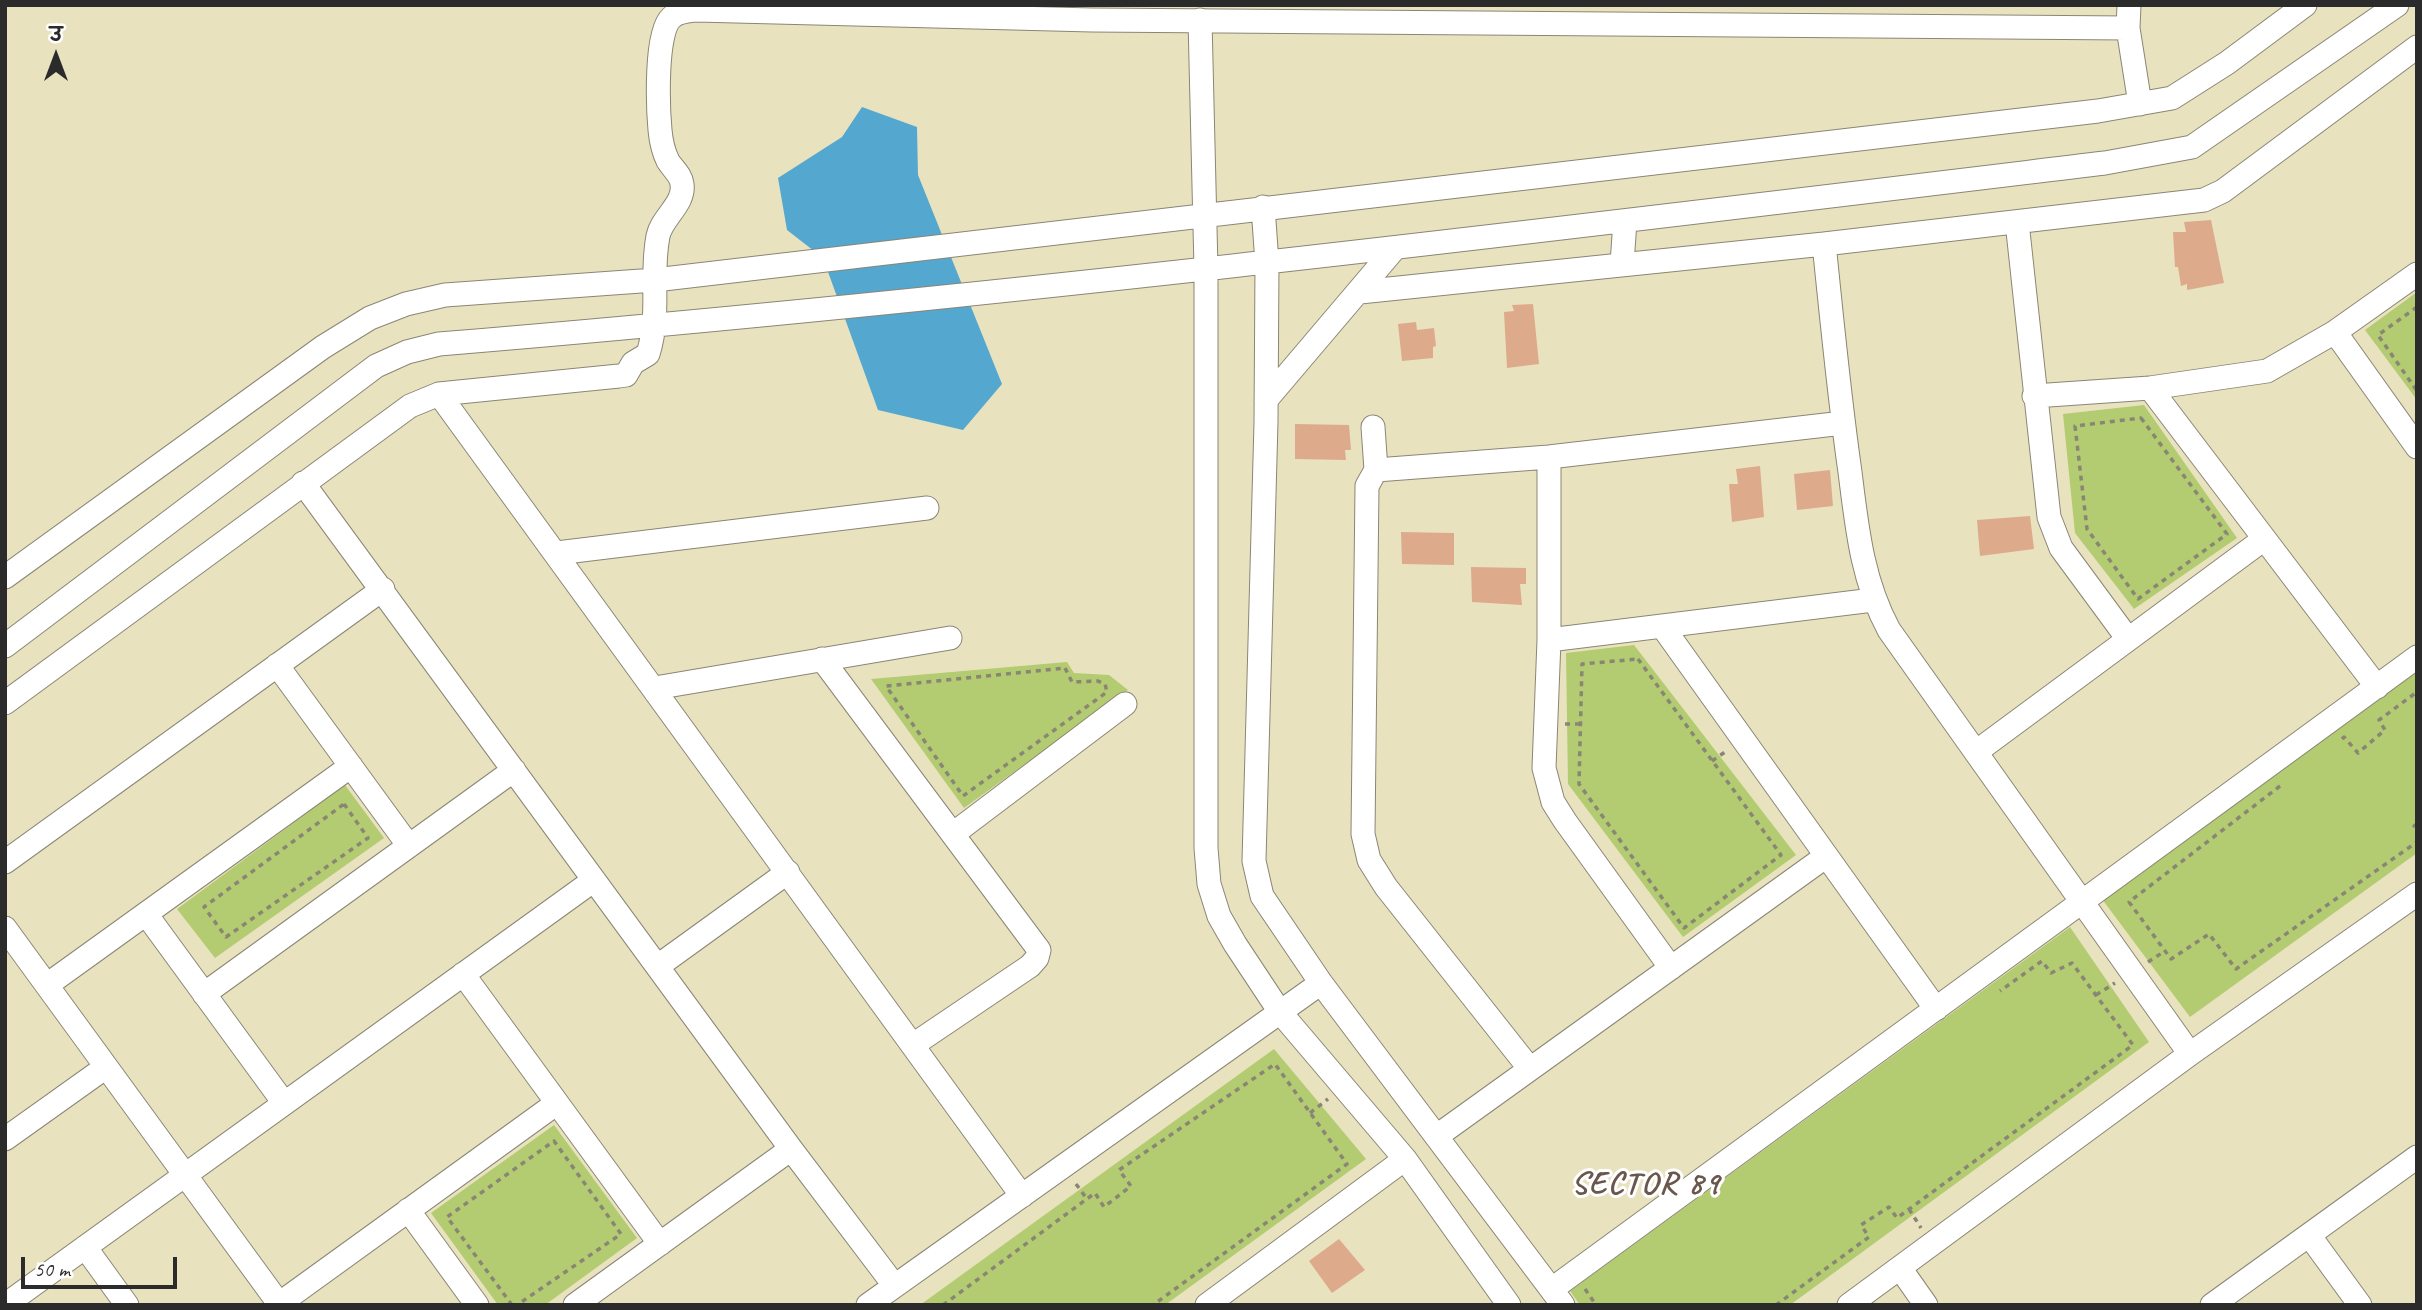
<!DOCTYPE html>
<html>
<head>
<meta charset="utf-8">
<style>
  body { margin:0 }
  #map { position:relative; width:2422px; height:1310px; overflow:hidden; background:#e9e2bf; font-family:Caveat,"Playpen Sans Deva",sans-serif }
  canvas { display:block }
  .frame { position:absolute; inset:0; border:7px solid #2b2b2b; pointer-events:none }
  .north { position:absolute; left:21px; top:21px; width:70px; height:70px; -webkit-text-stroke:5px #fff; paint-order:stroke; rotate:0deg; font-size:19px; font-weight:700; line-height:28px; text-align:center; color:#2b2b2b }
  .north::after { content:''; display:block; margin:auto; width:24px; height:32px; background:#2b2b2b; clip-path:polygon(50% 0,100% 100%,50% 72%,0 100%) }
  .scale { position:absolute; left:21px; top:1257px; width:156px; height:32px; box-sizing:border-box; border:4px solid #2b2b2b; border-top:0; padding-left:9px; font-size:21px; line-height:24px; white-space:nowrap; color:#2b2b2b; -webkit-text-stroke:5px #fff; paint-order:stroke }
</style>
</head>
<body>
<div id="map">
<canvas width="2422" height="1310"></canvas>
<div class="frame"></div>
<div class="north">उ</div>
<div class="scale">50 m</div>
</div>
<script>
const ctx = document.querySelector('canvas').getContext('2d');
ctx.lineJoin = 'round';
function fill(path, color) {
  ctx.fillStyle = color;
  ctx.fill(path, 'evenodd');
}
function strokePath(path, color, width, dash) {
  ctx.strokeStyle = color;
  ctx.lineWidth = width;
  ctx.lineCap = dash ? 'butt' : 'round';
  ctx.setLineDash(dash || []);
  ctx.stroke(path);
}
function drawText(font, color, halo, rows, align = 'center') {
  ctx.font = font + ' Caveat,sans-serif';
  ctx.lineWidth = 6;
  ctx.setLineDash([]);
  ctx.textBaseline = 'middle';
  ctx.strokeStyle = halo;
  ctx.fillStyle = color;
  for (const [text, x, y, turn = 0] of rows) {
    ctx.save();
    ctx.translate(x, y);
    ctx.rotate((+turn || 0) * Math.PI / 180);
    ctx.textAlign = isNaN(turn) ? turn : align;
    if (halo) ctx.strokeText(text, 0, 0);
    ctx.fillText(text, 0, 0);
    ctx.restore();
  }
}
fill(new Path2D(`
  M2417 292V400L2365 330Z
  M2144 405 2237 538 2134 609 2075 533 2063 414Z
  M1634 645 1796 855 1683 937 1568 784 1566 653Z
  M1067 662 1074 673 1109 675 1128 690 964 808 871 679Z
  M2417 669V853L2190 1017 2099 895Z
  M345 785 384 838 215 958 177 909Z
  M2070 927 2149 1042 1790 1305H1580L1570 1291Z
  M1274 1049 1366 1159 1165 1305H920Z
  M554 1125 637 1238 545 1305H498L431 1213Z`), '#b3cb71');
fill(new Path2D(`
  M862 107 917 127 918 175 1002 384 963 430 878 410 823 258 787 230 778 178 842 137Z`), '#54a7cf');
fill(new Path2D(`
  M2211 220 2224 283 2187 290V284L2181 286 2178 267H2175L2173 232H2186L2184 222Z
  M1533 304 1539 364 1507 368 1504 312 1514 311 1512 305Z
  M1416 322 1417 330 1434 328 1436 346 1433 347V358L1402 361 1398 324Z
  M1295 424 1349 425 1351 450H1345L1346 460 1295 459Z
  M1760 466 1764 517 1732 522 1729 484H1738L1736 469Z
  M1830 470 1833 506 1797 510 1794 474Z
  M2030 516 2034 549 1980 556 1977 520Z
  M1401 532 1454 533V565L1402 564Z
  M1471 567 1526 568V584H1520L1522 605 1472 602Z
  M1339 1239 1365 1270 1332 1293 1309 1261Z`), '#ddaa8c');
const minor = new Path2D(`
  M974 5V17L1092 20 2128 28 2129 5
  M1200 20 1206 269V848L1209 884 1219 916 1235 944 1280 1012 1405 1159 1509 1305
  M2128 28 2140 104
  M1263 207 1267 263 1266 422 1254 861 1262 896 1321 983 1563 1305
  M2017 222 2049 517 2061 548 2128 639
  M1824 244C1832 320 1839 396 1850 472 1857 528 1862 580 1889 630L2190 1054
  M1622 264 1625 221
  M1360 292 1824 244 2204 200 2223 191 2417 47
  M2335 332 2417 447
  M2150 388 2377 687
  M439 394 1022 1196
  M2034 396 2150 388 2267 371 2335 332 2417 274
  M1266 400 1395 248
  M1373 427 1376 470 1367 486 1363 834 1369 860 1386 887 1530 1069
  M1549 457V640L1544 768 1553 802 1565 821 1671 968
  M1376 470 1549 457 1843 423
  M303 483 791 1149 894 1285
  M557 553 927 508
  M5 577 323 347 370 318 406 304 445 295 655 280 2098 111 2172 98 2227 63 2305 5
  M1662 626 1936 1009
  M1549 640 1873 600
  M5 646 376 366 407 352 439 344C996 298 1550 230 2105 163L2192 147 2397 5
  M822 659 1039 950 1037 958 1030 966 913 1045
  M277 665 409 846
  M655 688 950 638
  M5 703 410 406 439 394 619 376 626 375 633 363 648 354C661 312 650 277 658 236 662 217 685 204 682 184 681 175 673 169 668 161 663 151 661 141 660 130 658 108 655 33 671 18 678 11 687 11 696 10L974 17
  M1976 752 2264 539
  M953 834 1125 704
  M5 862 383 589
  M146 914 284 1103
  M5 928 280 1305
  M658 966 788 872
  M463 974 660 1244
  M47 985 351 766
  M204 994 514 770
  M1437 1136 1825 857
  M5 1139 106 1067
  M408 1210 477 1305
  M2309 1235 2360 1305
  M85 1247 127 1305
  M1900 1268 1926 1305
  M1552 1289 2417 657
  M279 1304 557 1103
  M5 1305 594 880
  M575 1305 791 1149
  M868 1305 1321 983
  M1207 1305 1405 1159
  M1849 1305 2190 1054 2417 894
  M2212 1305 2417 1157`);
strokePath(minor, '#8a8675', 25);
strokePath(new Path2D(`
  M2417 307 2378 335 2417 391
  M2141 418 2227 534 2138 599 2087 529 2075 426Z
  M1638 659 1781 855 1684 928 1579 784 1582 664Z
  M1065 668 1072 682 1098 681 1105 684 1107 692 963 796 886 686Z
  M1565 724H1581
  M2342 739 2344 737 2358 753 2385 730 2379 720 2417 692
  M1712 761 1725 752
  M2280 786 2129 902 2171 959 2209 934 2236 969 2417 842
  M344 804 368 838 226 937 204 907Z
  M2417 824 2414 826 2417 830
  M2148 962 2165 951
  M2096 995 2115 983
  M1310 1113 1328 1099
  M1076 1184 1087 1199
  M1909 1209 1921 1228
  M1585 1289 1596 1305
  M512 1305 447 1217 554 1141 621 1234 517 1305
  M943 1305 1095 1193 1104 1207 1131 1186 1119 1170 1275 1064 1347 1164 1153 1305
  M1776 1305 1869 1237 1861 1225 1889 1207 1897 1218 2133 1045 2072 963 2051 973 2042 961 2000 991`), '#8a8675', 3.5, [5, 5]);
strokePath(minor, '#fff', 23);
ctx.letterSpacing = '2px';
drawText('bold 32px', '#69574d', '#fff', [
  ["SECTOR 89",1646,1185]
]);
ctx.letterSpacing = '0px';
</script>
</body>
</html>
